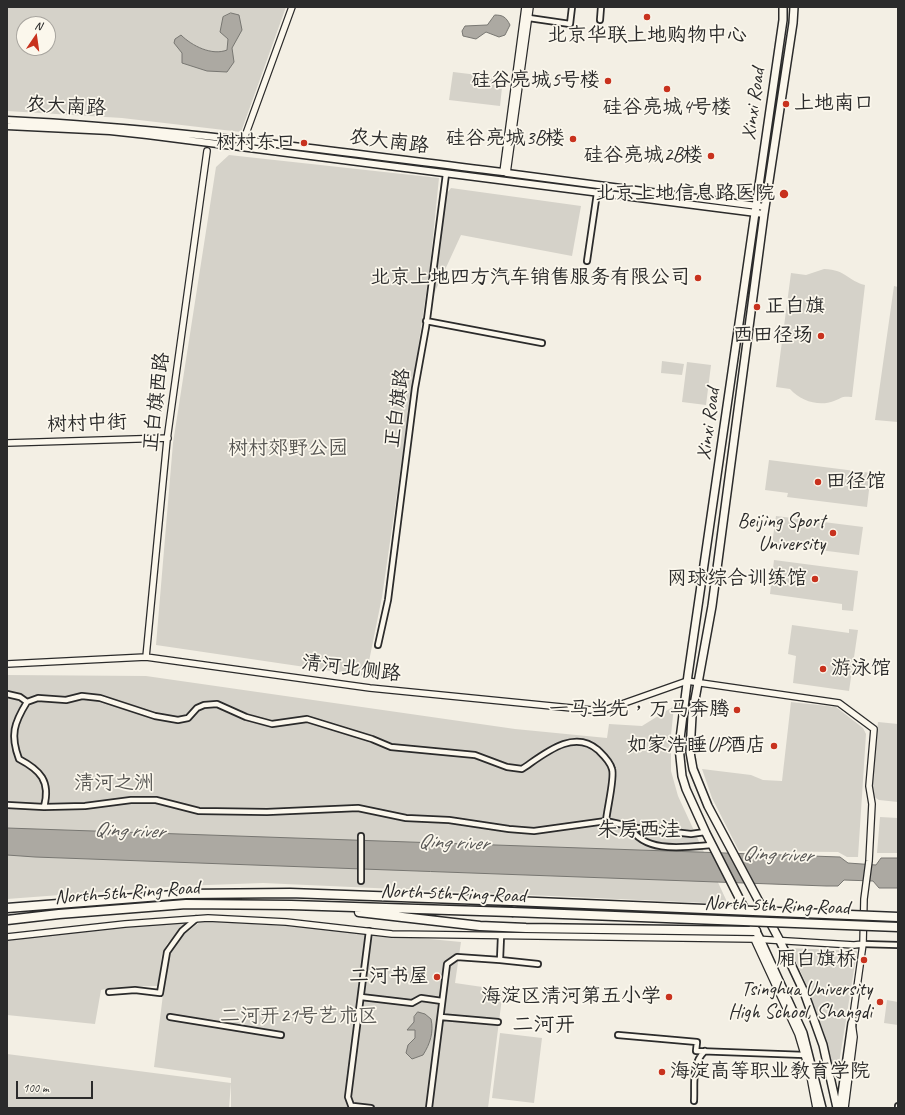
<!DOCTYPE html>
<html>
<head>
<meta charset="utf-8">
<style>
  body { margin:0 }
  #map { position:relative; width:905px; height:1115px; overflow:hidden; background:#f3efe4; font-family:Caveat,sans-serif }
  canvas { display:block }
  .frame { position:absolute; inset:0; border:8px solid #2b2b2b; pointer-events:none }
  .north { position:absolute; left:16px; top:16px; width:40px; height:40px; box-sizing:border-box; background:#fbf7ec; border:1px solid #a8a59f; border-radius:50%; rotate:13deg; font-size:11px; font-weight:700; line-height:16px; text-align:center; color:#2b2b2b }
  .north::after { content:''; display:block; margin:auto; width:14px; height:18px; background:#c8321e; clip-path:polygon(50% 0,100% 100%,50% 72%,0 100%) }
  .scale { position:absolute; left:16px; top:1081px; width:77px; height:18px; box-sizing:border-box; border:2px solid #2b2b2b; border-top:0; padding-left:5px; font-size:12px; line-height:14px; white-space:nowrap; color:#2b2b2b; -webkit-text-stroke:3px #fbf7ec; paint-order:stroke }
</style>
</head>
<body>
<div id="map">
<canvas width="905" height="1115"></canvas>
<div class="frame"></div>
<div class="north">N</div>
<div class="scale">100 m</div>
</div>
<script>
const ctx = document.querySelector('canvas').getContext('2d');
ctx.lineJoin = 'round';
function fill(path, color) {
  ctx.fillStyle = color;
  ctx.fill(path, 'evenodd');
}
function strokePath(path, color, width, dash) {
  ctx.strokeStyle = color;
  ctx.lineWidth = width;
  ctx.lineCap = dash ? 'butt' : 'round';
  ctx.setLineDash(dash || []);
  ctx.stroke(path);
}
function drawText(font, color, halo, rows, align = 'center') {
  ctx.font = font + ' Caveat,"LXGW WenKai TC",sans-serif';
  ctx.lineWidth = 3.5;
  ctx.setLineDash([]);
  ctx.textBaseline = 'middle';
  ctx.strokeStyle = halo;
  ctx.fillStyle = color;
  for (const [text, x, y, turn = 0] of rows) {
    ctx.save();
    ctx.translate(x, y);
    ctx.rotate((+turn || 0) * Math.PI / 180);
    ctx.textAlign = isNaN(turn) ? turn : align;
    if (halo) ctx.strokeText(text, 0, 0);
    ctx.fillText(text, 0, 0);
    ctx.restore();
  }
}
fill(new Path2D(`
  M7 7H286L241 132 122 118 7 111ZM24 24H48V48H24Z
  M453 72 503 78 500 106 449 100Z
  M229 155 439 178 430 266 382 597 366 676 156 645 173 443 216 167Z
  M451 188 581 206 572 256 461 235 432 298 447 193Z
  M824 269C847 270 848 281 865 285L852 397C842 396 843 397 834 401 819 407 801 401 790 389L776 387 791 273 806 275Z
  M894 286 898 287V422L875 420Z
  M662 361 684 364 682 375 661 373Z
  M687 362 711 365 706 405 682 402Z
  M769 460 871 473 867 507 787 497 788 493 765 490Z
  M776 516 863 527 859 555 772 544Z
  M774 560 858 571 853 611 842 610V604L770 594Z
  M792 625 849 633V629L858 630 849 691 793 683 796 656 788 654Z
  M7 675 146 676 515 729 607 738 609 724 642 726 674 706 671 735V771L678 796 728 904 263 883 180 886 7 899Z
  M791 702 836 707 863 728 866 734 858 857H847L838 852 739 851 712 798 702 769 751 775 763 780 782 781Z
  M878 722 898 724V802L879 800 874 797 871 788Z
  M880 817 898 818V853H877Z
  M201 921 306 927 461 942 455 983 503 990 488 1108H231V1078L154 1067 168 954 177 940Z
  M188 922 167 944 162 954 158 986 115 987 101 990 95 1024 7 1015V939L127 926Z
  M790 948 857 951 836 1082 824 1033 807 986Z
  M887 1000 898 1002V1025L884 1023Z
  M500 1033 542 1038 534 1103 492 1098Z
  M7 1054 231 1083 229 1108H7Z`), '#d5d2c9');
const water = new Path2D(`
  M231 13 239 15 242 30 232 48 234 62 227 72 207 71 182 63V53L174 43 175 39 181 35C192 46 212 56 227 50L228 39 220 32 223 17Z
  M495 15C503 15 506 17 510 25L505 35 499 37 486 32 476 39 463 36 462 31 465 26 487 25Z
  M7 828 840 857 848 863 876 865 881 858H898V888H879L873 881 844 880 838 886H826L35 857 7 855Z
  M418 1012 425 1014 431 1019C434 1032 430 1044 423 1055L412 1059 406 1053 408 1045 415 1038V1030H407L414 1022V1017Z`);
fill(water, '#aca9a2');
strokePath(water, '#787772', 1);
const minor = new Path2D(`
  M529 18 570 24 572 7
  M600 20 601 7
  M587 261 597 193
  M426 321 542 343
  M378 645 388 600 415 388 426 327 446 174
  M7 694 20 697 27 702C14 723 10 735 19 759 40 770 51 781 44 807
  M27 702 38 698 66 700 82 696 100 698 155 716 178 720 188 718 197 708 204 705 217 704 246 717 272 724 307 719 372 739 391 747 475 755 507 767 522 769C543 755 573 728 598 750 603 755 610 761 612 769 615 777 607 809 606 821
  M7 805 44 807 85 806 131 800H156L199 811 267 812 358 808 406 818 449 820 509 829 534 831 606 821 637 828 691 834 705 832
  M630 827C645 854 685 847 712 845
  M361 881V836
  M863 944 898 945
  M500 960 538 964
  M109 992 135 990 160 993 167 952 182 931 196 919
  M361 997 412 1003 421 998 442 1001
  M170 1017 281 1035
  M441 1017 498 1022
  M618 1035 697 1042 696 1051 805 1055
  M694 1101C695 1083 691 1064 705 1051
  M353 1106 371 1108
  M352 1108 348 1097 369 931
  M429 1108 447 964 457 957 500 960 501 936
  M898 1108V1106`);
const tertiary = new Path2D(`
  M525 7 503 172 507 173 530 7
  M244 139 292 7
  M7 443 168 438
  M146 657 167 440 207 151
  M7 664 146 657 370 688 602 711 687 681 839 703 874 729 869 786 872 804 869 861 864 899 863 944 852 1023 854 1037 845 1108
  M7 937 125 924 208 918 286 922 392 934 754 939 854 945 863 944
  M754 939 798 1034 809 1071 816 1108`);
const secondary = new Path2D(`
  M7 120C173 128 338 152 503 172
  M7 126 110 131 147 135 764 214
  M507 173 765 207`);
const primary = new Path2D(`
  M783 7V20L688 675 679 747 682 776 686 789 706 833 760 939 803 1033 822 1108
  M794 7 793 23 764 214 712 606 692 716 690 752 693 769 708 806 780 941 804 992 823 1045 837 1108
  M840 1108 852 1023`);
const motorway = new Path2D(`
  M7 908 186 894 290 893 512 901
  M359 912 480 926 526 928 756 931
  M7 920 59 914 186 904 291 905 512 912`);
strokePath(minor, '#2b2b2b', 8);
strokePath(tertiary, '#2b2b2b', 8);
strokePath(secondary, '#2b2b2b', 9);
strokePath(primary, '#2b2b2b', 10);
strokePath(motorway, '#2b2b2b', 11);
strokePath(minor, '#fbf7ec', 4.5);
strokePath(tertiary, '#fbf7ec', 5.5);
strokePath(secondary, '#fbf7ec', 6);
strokePath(primary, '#fbf7ec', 7);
strokePath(motorway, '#fbf7ec', 8);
const motorwayBridge = new Path2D(`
  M512 901 898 917
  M512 912 898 927`);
strokePath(motorwayBridge, '#2b2b2b', 11, []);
strokePath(motorwayBridge, '#fbf7ec', 8);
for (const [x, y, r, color] of [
  [647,17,4,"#c8321e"],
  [608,81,4,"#c8321e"],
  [667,89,4,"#c8321e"],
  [786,104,4,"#c8321e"],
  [573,139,4,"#c8321e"],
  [304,143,4,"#c8321e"],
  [711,156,4,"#c8321e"],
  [784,194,5,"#c8321e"],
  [698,278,4,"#c8321e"],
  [757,307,4,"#c8321e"],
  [821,336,4,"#c8321e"],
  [818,482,4,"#c8321e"],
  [833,533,4,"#c8321e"],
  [815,579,4,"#c8321e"],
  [823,669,4,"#c8321e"],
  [737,710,4,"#c8321e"],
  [774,746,4,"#c8321e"],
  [864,960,4,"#c8321e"],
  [437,977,4,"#c8321e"],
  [669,997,4,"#c8321e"],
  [880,1002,4,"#c8321e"],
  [662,1072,4,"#c8321e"]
]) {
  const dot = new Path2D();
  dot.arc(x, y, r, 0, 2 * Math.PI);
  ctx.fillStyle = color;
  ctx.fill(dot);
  strokePath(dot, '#fbf7ec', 1.5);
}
drawText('20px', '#2b2b2b', '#fbf7ec', [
  ["北京华联上地购物中心",647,36,"center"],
  ["硅谷亮城5号楼",600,81],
  ["上地南口",794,104,"left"],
  ["硅谷亮城4号楼",667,108,"center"],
  ["硅谷亮城3B楼",565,139],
  ["树村东口",296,143],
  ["硅谷亮城2B楼",703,156],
  ["北京上地信息路医院",775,194],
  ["北京上地四方汽车销售服务有限公司",690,278],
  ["正白旗",765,307,"left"],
  ["西田径场",813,336],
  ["田径馆",826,482,"left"],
  ["Beijing Sport",825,522],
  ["University",825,545],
  ["网球综合训练馆",807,579],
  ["游泳馆",831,669,"left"],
  ["一马当先，万马奔腾",729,710],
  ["如家浩睡UP酒店",766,746],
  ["厢白旗桥",856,960],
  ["二河书屋",429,977],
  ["Tsinghua University",872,990],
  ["High School, Shangdi",872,1013],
  ["海淀区清河第五小学",661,997],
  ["海淀高等职业教育学院",670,1072,"left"]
], 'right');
drawText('20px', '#2b2b2b', '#fbf7ec', [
  ["Xinxi Road",754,104,-82],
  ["农大南路",66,107,3],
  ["农大南路",389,142,7],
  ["正白旗西路",157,402,-83],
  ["正白旗路",398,408,-82],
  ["树村中街",87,424,-2],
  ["Xinxi Road",709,424,-82],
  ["清河北侧路",351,669,7],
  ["North 5th Ring Road",127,893,-4],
  ["North 5th Ring Road",453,894,2],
  ["North 5th Ring Road",777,906,2]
]);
drawText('20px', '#565552', '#fbf7ec', [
  ["树村郊野公园",288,449],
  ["清河之洲",114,784],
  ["二河开21号艺术区",299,1017]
]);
drawText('21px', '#2b2b2b', '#fbf7ec', [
  ["朱房西洼",639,830],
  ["二河开",544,1025]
]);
drawText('italic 21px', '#585755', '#fbf7ec', [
  ["Qing river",129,831,2],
  ["Qing river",453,843,2],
  ["Qing river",777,855,2]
]);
</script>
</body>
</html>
